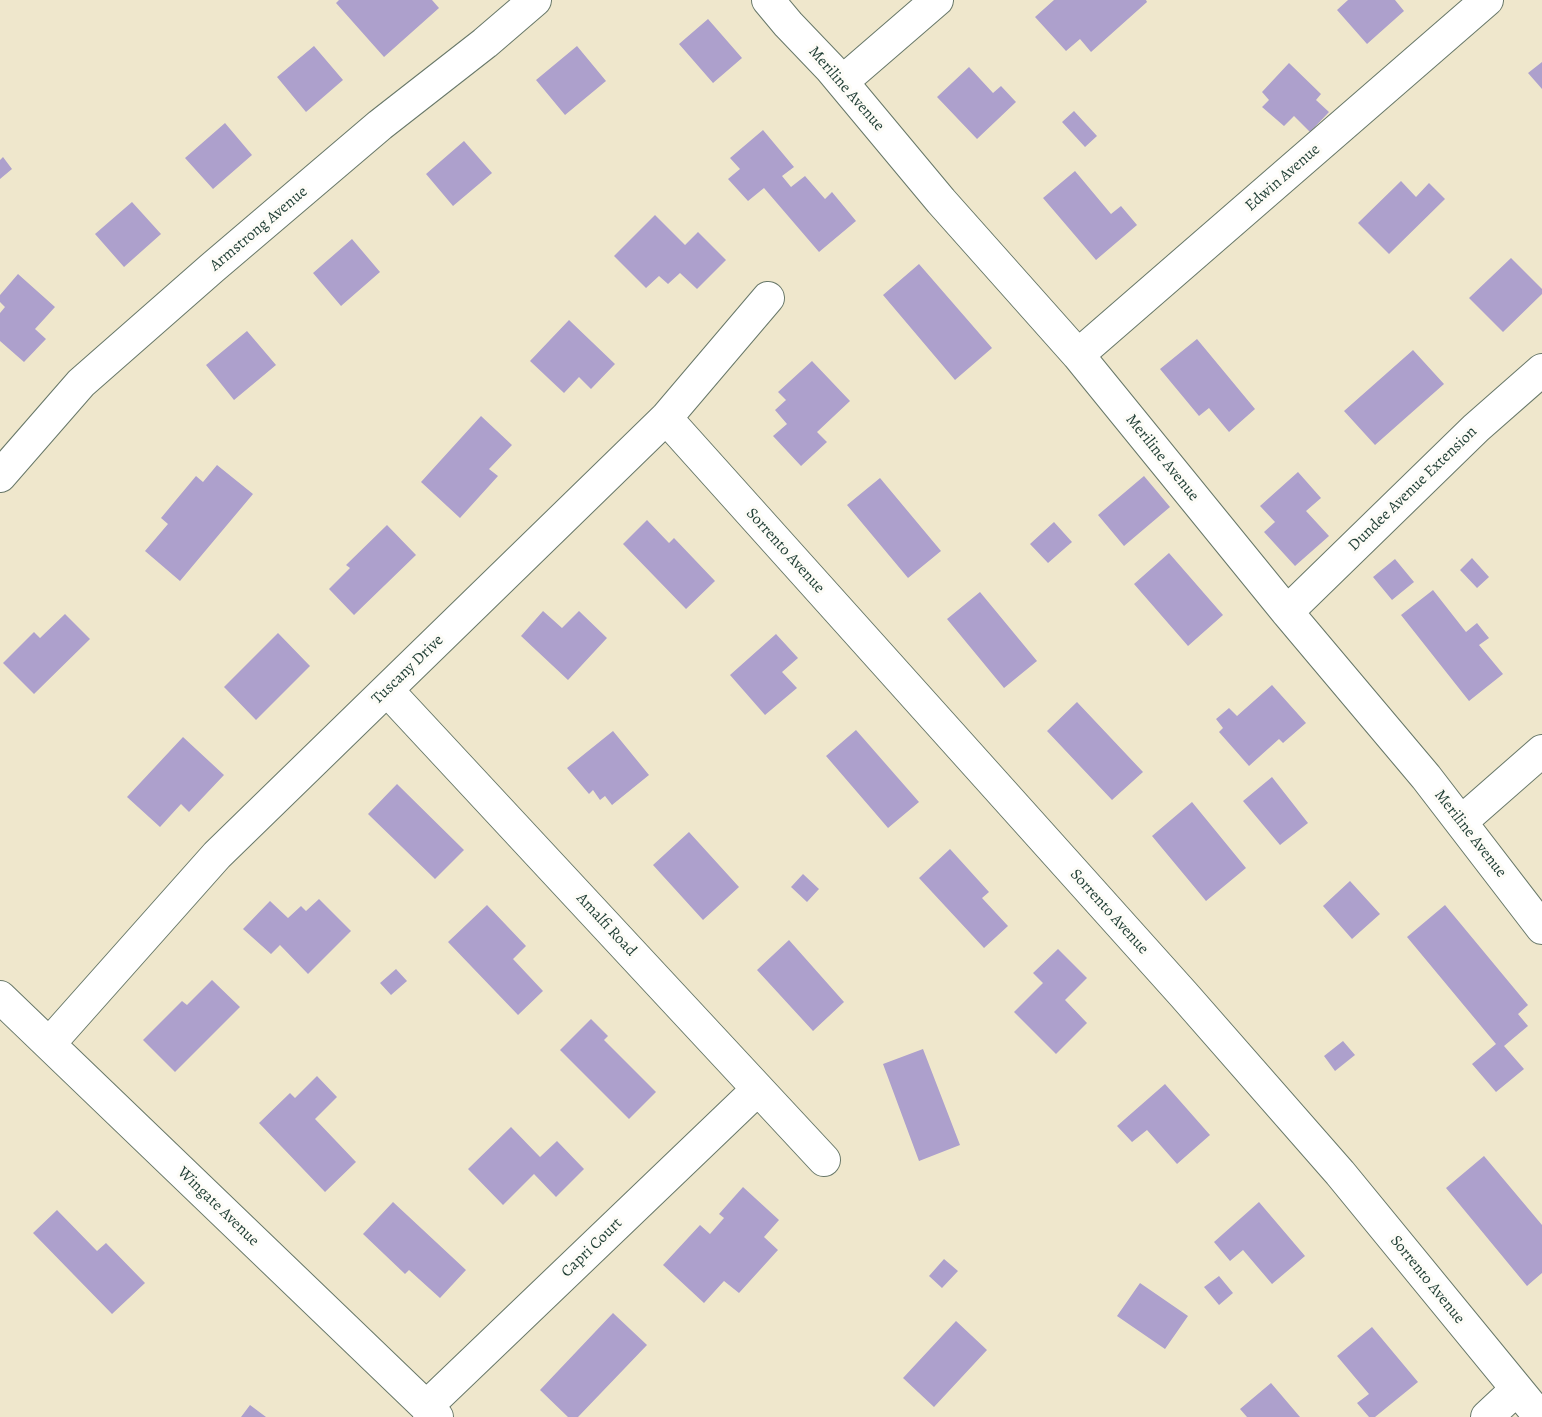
<!DOCTYPE html>
<html>
<head>
<meta charset="utf-8">
<style>
  body { margin:0 }
  canvas { display:block; background:#efe7cc }
</style>
</head>
<body>
<canvas width="1542" height="1417"></canvas>
<script>
const ctx = document.querySelector('canvas').getContext('2d');
ctx.lineJoin = 'round';
function fill(path, color) {
  ctx.fillStyle = color;
  ctx.fill(path, 'evenodd');
}
function strokePath(path, color, width, dash) {
  ctx.strokeStyle = color;
  ctx.lineWidth = width;
  ctx.lineCap = dash ? 'butt' : 'round';
  ctx.setLineDash(dash || []);
  ctx.stroke(path);
}
function drawText(font, color, halo, rows, align = 'center') {
  ctx.font = font + ' Alegreya,serif';
  ctx.lineWidth = 6;
  ctx.setLineDash([]);
  ctx.textBaseline = 'middle';
  ctx.strokeStyle = halo;
  ctx.fillStyle = color;
  for (const [text, x, y, turn = 0] of rows) {
    ctx.save();
    ctx.translate(x, y);
    ctx.rotate((+turn || 0) * Math.PI / 180);
    ctx.textAlign = isNaN(turn) ? turn : align;
    if (halo) ctx.strokeText(text, 0, 0);
    ctx.fillText(text, 0, 0);
    ctx.restore();
  }
}
fill(new Path2D(`
  M339 0H432L439 8 384 57 336 3Z
  M1054 0H1146L1147 2 1091 52 1080 39 1066 51 1035 17Z
  M1348 0H1395L1404 11 1367 44 1337 10Z
  M708 19 742 58 713 83 679 44Z
  M314 46 343 80 306 112 277 77Z
  M577 46 606 81 565 115 536 80Z
  M1542 62V89L1528 73Z
  M1289 63 1321 94 1316 100 1329 112 1310 132 1294 116 1284 126 1262 107 1269 100 1262 92Z
  M969 67 993 93 1001 86 1016 102 977 139 937 97Z
  M1074 111 1097 136 1085 147 1062 122Z
  M225 123 252 155 213 189 185 158Z
  M763 130 794 167 782 176 791 187 805 176 825 199 832 192 856 221 819 252 764 188 748 201 728 179 740 169 730 158Z
  M464 141 492 173 453 206 426 174Z
  M3 157 12 169 0 179V160Z
  M1075 171 1111 214 1121 206 1137 225 1096 260 1043 198Z
  M1401 181 1416 197 1429 183 1445 199 1389 254 1358 223Z
  M132 202 161 234 124 267 95 234Z
  M655 215 685 245 698 232 726 260 697 289 680 273 668 284 659 276 646 288 614 256Z
  M352 239 380 272 341 306 313 273Z
  M1511 258 1542 289V294L1503 332 1469 298Z
  M919 264 992 348 955 380 883 295Z
  M18 274 55 307 35 329 46 339 24 362 0 341V313L5 307 0 302V295Z
  M569 320 615 364 591 389 579 377 564 393 530 361Z
  M247 331 276 365 234 400 206 365Z
  M1197 339 1255 409 1229 432 1209 408 1199 416 1160 369Z
  M1413 350 1444 384 1375 445 1344 411Z
  M812 361 850 401 817 432 827 442 801 466 773 436 787 424 775 410 786 400 778 392Z
  M481 416 512 445 489 469 498 476 460 518 421 482Z
  M217 465 253 494 180 581 145 551 168 524 161 518 196 476 203 482Z
  M1298 472 1321 498 1306 511 1329 536 1295 566 1264 532 1275 522 1260 506Z
  M1144 476 1170 507 1124 546 1098 515Z
  M880 478 941 551 908 578 847 505Z
  M647 520 669 543 674 538 715 581 686 609 623 544Z
  M1054 522 1072 542 1048 563 1030 544Z
  M387 525 416 555 354 615 329 589 350 568 346 565Z
  M1169 553 1223 615 1188 646 1134 584Z
  M1472 558 1489 577 1477 588 1460 570Z
  M1395 559 1414 582 1392 600 1373 577Z
  M1433 590 1466 632 1477 623 1489 638 1479 645 1503 674 1469 701 1401 615Z
  M980 592 1037 661 1004 688 947 619Z
  M543 611 562 628 579 611 607 638 568 680 521 636Z
  M65 614 90 639 34 694 3 663 34 632 40 638Z
  M278 633 310 666 256 720 224 687Z
  M776 634 798 658 782 672 797 688 765 715 730 675Z
  M1272 685 1306 723 1283 743 1279 739 1249 766 1219 732 1223 728 1216 719 1229 708 1237 716Z
  M1077 702 1143 772 1112 800 1047 731Z
  M856 730 919 802 888 828 826 756Z
  M613 731 649 775 612 805 605 796 600 800 593 790 589 794 567 768Z
  M183 737 224 775 189 812 181 804 160 827 127 797Z
  M1272 777 1308 823 1280 845 1243 801Z
  M397 784 464 850 435 879 368 814Z
  M1192 802 1246 868 1206 901 1152 836Z
  M689 832 739 887 703 920 653 865Z
  M950 849 989 892 982 898 1008 926 984 948 919 878Z
  M803 874 819 889 807 902 791 887Z
  M1350 881 1380 914 1352 939 1323 906Z
  M319 899 351 931 308 974 280 945 271 954 243 929 270 901 288 918 301 906 306 911Z
  M487 905 526 946 513 959 543 991 518 1015 448 942Z
  M1445 905 1528 1005 1518 1014 1528 1026 1504 1046 1524 1069 1496 1092 1472 1064 1496 1044 1407 937Z
  M789 940 844 1002 813 1031 757 970Z
  M1058 949 1087 978 1065 1000 1087 1023 1056 1054 1014 1012 1043 983 1033 973Z
  M396 969 407 981 391 995 380 983Z
  M212 980 240 1007 175 1072 143 1040 182 1001 187 1005Z
  M591 1019 608 1036 604 1040 656 1092 629 1119 560 1050Z
  M1343 1041 1355 1055 1335 1071 1324 1056Z
  M923 1049 960 1145 919 1161 883 1064Z
  M317 1076 337 1097 315 1119 356 1162 325 1192 259 1123 290 1093 295 1098Z
  M1165 1084 1210 1135 1177 1164 1147 1130 1132 1142 1117 1126Z
  M511 1127 540 1157 557 1141 584 1169 556 1197 534 1174 503 1205 468 1169Z
  M1484 1156 1542 1225V1273L1527 1286 1446 1188Z
  M743 1187 779 1220 764 1237 778 1250 739 1293 724 1281 704 1303 663 1265 700 1225 710 1234 724 1218 719 1214Z
  M393 1202 466 1270 440 1298 409 1270 405 1274 363 1234Z
  M1259 1202 1305 1256 1272 1284 1243 1250 1230 1261 1214 1242Z
  M57 1210 97 1251 106 1243 145 1283 112 1314 33 1233Z
  M944 1259 958 1271 942 1288 929 1276Z
  M1219 1276 1233 1293 1219 1305 1204 1287Z
  M1140 1283 1188 1316 1165 1349 1117 1316Z
  M613 1313 647 1345 578 1417H568L540 1390Z
  M956 1321 987 1350 934 1407 903 1378Z
  M1372 1327 1418 1382 1375 1417H1369L1357 1403 1369 1394 1337 1356Z
  M1271 1383 1300 1417H1247L1240 1409Z
  M250 1405 266 1417H241Z`), '#ada0cc');
const minor = new Path2D(`
  M768 0 788 24 831 69 941 201 1078 355 1287 612 1426 777 1542 928
  M842 82 937 0
  M1078 355 1487 0
  M666 418 1184 995 1340 1173 1540 1417
  M0 476 81 383 212 268 380 125 485 43 535 0
  M1287 612 1476 428 1542 370
  M387 690 824 1160
  M1461 822 1542 751
  M0 997 437 1417
  M49 1044 217 855 666 418 768 298
  M426 1407 758 1089
  M1487 1417 1517 1389`);
strokePath(minor, '#687869', 34);
strokePath(minor, '#fff', 32);
drawText('16px', '#1f3d34', '#fdfcf7', [
  ["Meriline Avenue",846,89,49],
  ["Edwin Avenue",1283,178,-41],
  ["Armstrong Avenue",259,229,-40],
  ["Meriline Avenue",1162,458,51],
  ["Dundee Avenue Extension",1413,489,-44],
  ["Sorrento Avenue",785,551,48],
  ["Tuscany Drive",408,670,-44],
  ["Meriline Avenue",1470,834,52],
  ["Sorrento Avenue",1109,912,48],
  ["Amalfi Road",606,925,47],
  ["Wingate Avenue",218,1207,44],
  ["Capri Court",592,1248,-44],
  ["Sorrento Avenue",1427,1280,51]
]);
</script>
</body>
</html>
